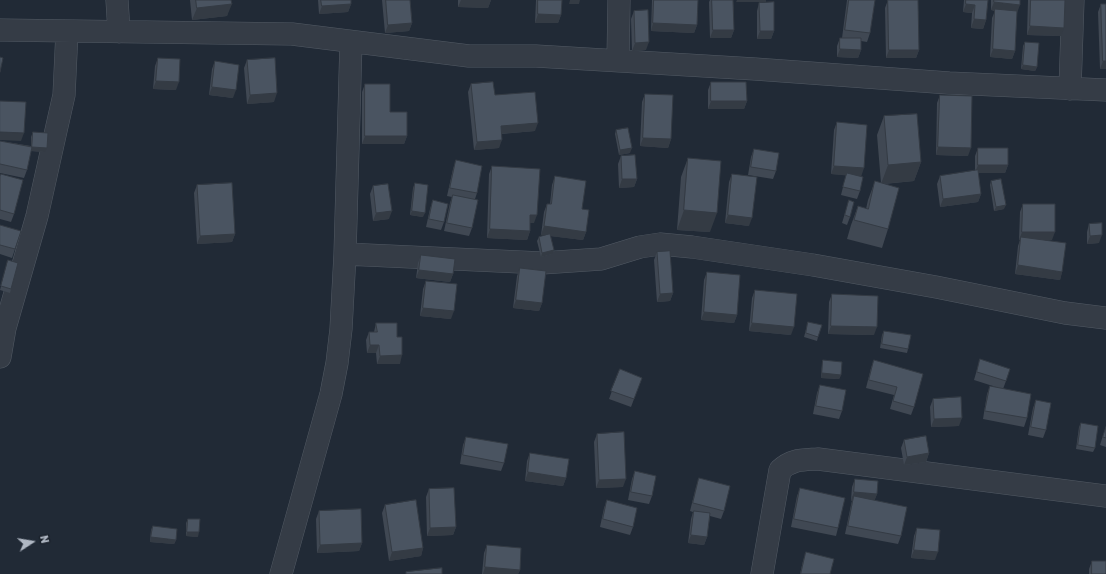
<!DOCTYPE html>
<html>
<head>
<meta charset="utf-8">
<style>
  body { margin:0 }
  #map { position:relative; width:1106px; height:574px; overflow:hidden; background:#212a36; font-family:Rubik,sans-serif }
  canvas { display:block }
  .north { position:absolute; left:12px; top:522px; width:40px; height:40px; -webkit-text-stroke:3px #1a212b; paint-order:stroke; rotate:78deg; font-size:11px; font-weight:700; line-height:16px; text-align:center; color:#afb7c3 }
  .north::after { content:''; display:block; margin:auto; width:14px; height:18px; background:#afb7c3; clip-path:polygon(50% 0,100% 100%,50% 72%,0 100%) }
</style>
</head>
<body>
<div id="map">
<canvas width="1106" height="574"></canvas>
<div class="north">N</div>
</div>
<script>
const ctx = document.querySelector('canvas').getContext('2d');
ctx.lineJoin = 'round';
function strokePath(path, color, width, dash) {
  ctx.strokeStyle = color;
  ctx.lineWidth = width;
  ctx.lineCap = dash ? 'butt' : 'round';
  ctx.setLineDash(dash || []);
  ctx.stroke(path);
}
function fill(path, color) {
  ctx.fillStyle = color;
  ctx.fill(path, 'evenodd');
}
const minor = new Path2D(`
  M117 0 119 32
  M0 30 292 34 469 56H536L755 69 949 83 1106 90
  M618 61 619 0
  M1070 89 1073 0
  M345 254 542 263 601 259 640 247 660 244 692 247 813 265 936 287 1065 313 1106 318
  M0 357 5 328 37 216 55 135 64 95 67 31
  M281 574 331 394 337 363 341 329 345 254 351 42
  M762 574 780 470C792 459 802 460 818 459L1106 496`);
strokePath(minor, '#525a64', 23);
strokePath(minor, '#353c46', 22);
fill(new Path2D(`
  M190 0H231L227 16 192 20Z
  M318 0H351V4L348 12 319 14Z
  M382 0H410L412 23 409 31 385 33Z
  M458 0H491L488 8 458 7Z
  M536 0H562L561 15 558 23H535Z
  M652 0H698L697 25 694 33 651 31Z
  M710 0H733L734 30 731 38H710L709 2Z
  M847 0H875L870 33 867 42 861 41V50L858 58 837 57V46L840 38H844H842Z
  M888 0 919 50 916 58H886L885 8Z
  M964 0H988L986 20 983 29 971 28 972 13 963 12Z
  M991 0H1020L1017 12 1015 51 1012 59 990 57 992 18 995 11 991 10Z
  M1028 0H1065L1061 36 1027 35Z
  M759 3 774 31 771 39H757V11Z
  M1101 4 1106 69H1100L1098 12Z
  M634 11 646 50 632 51 631 19Z
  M1025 42 1037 67 1035 71 1021 69 1023 46Z
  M158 58 176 90 153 89 155 66Z
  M247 60 274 102 247 104 244 68Z
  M215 61 233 98 209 95 212 69Z
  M711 82 747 101 744 109H708V90Z
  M365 84 407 136 404 144H362V92Z
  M471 84 495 95 535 131 501 134 499 148 474 150 468 92Z
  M645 94 671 139 668 148 640 146 642 102Z
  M940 95 968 156 936 155 937 103Z
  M884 116 921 162 914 181 884 184 888 229 882 248 847 239 851 225 858 206 866 209 868 200 875 181 881 183 877 135Z
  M837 122 861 177 860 191 857 199 841 195 846 175 831 174 834 130Z
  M616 130 630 153 619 155 615 134Z
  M33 132 45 152 31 151 27 170 24 178 0 173V141L31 146V137Z
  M978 148 1008 165 1005 173H978L981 194 978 202 940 207 937 184 940 176 975 171V156Z
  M754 149 776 171 773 179 748 175 751 157Z
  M621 156 637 179 634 187 619 188 618 164Z
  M688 158 710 232 677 230 681 177Z
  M456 160 477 193 475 199 472 228 469 236 444 231 450 203 452 197 447 196 453 169Z
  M492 166 534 223H530V231L527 240 487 238 489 174Z
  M732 174 749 226 725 223 729 182Z
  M0 176 14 214 11 222 0 219Z
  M555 176 582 209 586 232 583 240 551 236 552 254 541 257 537 241 539 237 546 235H541L544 212 547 204H550L552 185Z
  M991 181 1004 209 994 211 990 185Z
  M415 183 423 217 410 215 413 188Z
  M197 185 235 234 232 242 197 244 194 193Z
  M373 186 389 219 373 221 370 194Z
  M433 200 444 222 441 230 426 227 430 209Z
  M849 200 850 217 847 225 842 223Z
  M1023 204 1052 240H1044L1062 272 1060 280 1015 274 1018 246 1020 240H1019L1020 212Z
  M1089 224 1099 243 1087 244V232Z
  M0 225 15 249 12 258 0 254Z
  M657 252 673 293 670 301 657 302 654 260Z
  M421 255 453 274 450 282 416 278 418 263Z
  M8 260 11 289 10 293 0 290Z
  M520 268 542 303 539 311 513 308 517 276Z
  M707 272 737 315 734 323 701 320 704 280Z
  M426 281 451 319 420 316 423 289Z
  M755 290 791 335 749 331 752 298Z
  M832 294 874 335 828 334 829 302Z
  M808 322 818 337 817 341 804 337Z
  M376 323 397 337 400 364H377L376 353H367L366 340 369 332H374Z
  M884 331 908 349 907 353 880 348 882 335Z
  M980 359 1006 381 1003 389 1027 418 1024 427 983 419 987 394 990 386 996 387 974 380Z
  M823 360 841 375 839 379 821 378 822 365Z
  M874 360 914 407 911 415 890 409 894 395 866 388 871 368Z
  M620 369 642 378 631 407 609 399Z
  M820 385 842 411 839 419 813 414 817 393Z
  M933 399 959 426 931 427 930 407Z
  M1036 400 1046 430 1043 438 1028 435 1033 408Z
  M1081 423 1095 448 1093 452 1076 449 1079 427Z
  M1106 426V447L1100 445Z
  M597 434 623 487 596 488 594 442Z
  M466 437 504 463 501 471 460 464 463 445Z
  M904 440 929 453 926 462 904 465 901 448Z
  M530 453 566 478 563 486 525 481 527 461Z
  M635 471 652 496 649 504 628 500 632 479Z
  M699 478 724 511 721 519 710 516 707 537 704 545 688 543 691 519 693 512 690 511 696 487Z
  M855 479 877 494 874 501 901 536 898 544 845 534 851 505 852 501 851 500 852 487Z
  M800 488 838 528 836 536 791 527 797 496Z
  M429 489 456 527 453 535 427 536 426 497Z
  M607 500 633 527 630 535 600 527 604 508Z
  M385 505 423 548 421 556 389 561 382 513Z
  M319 511 362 543 359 551 317 553 316 519Z
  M188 519 198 537 186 536V523Z
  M153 526 176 540 174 544 150 542 151 530Z
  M917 528 935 560 911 558 914 536Z
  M487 545 520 570 518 574H482L484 553Z
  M806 552 830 574H800L803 561Z
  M1092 561 1106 574H1089V569Z`), '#404853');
fill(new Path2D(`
  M461 0H491L488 8 458 7Z
  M570 0H580L579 4H569Z
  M737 0H766V2H736Z
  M994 2 1020 5 1017 13 991 10Z
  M232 4 227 16 192 20 197 8Z
  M351 4 348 12 319 14 322 6Z
  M966 4 975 5 972 13 963 12Z
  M538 14 561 15 558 23H535Z
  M974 19 986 20 983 29 971 28Z
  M412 23 409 31 385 33 388 25Z
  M653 23 697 25 694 33 651 31Z
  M1030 26 1064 28 1061 36 1027 35Z
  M713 30H734L731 38H710Z
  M760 31H774L771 39H757Z
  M649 42 646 50 632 51 635 43Z
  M840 49 861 50 858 58 837 57Z
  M993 49 1015 51 1012 59 990 57Z
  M889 50H919L916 58H886Z
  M1103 61H1106V69H1100Z
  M1023 65 1037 67 1035 71 1021 69Z
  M156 81 179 82 176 90 153 89Z
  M212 87 236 90 233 98 209 95Z
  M277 93 274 102 247 104 250 95Z
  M711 101H747L744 109H708Z
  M538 123 535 131 498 134 501 126Z
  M0 132 24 133 21 141 0 140Z
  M365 136H407L404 144H362Z
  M643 138 671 139 668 148 640 146Z
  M502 140 499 148 474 150 477 142Z
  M32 147 47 148 45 152 31 151Z
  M938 147 971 148 968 156 936 155Z
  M632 148 630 153 619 155 620 150Z
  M921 162 914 181 881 184 888 165Z
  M978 165H1008L1005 173H975Z
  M834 166 864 168 861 177 831 174Z
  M622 179H637L634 187 619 188Z
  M981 194 978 202 940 207 943 199Z
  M1006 205 1004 209 994 211 996 207Z
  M684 210 717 213 710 232 677 230Z
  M392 211 389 219 373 221 376 213Z
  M412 211 425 213 423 217 410 215Z
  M530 215H537L534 223H527Z
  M728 215 752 218 749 226 725 223Z
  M544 226 586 232 583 240 541 235Z
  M490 229 530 231 527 240 487 238Z
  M1022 232H1055L1052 240H1021V237L1020 240H1019Z
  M235 234 232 242 197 244 200 236Z
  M1102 235 1099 243 1087 244 1090 236Z
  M554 250 552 254 541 257 542 253Z
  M1018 265 1062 272 1060 280 1015 274Z
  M419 270 453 274 450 282 416 278Z
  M673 293 670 301 657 302 660 294Z
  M516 300 542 303 539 311 513 308Z
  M423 308 454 311 451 319 420 316Z
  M704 312 737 315 734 323 701 320Z
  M752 323 794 327 791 335 749 331Z
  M831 326 877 327 874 335 828 334Z
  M370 345H379L376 353H367Z
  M402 355 400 364H377L380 356Z
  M822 373 841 375 839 379 821 378Z
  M962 418 959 426 931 427 934 419Z
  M929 453 926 462 904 465 907 457Z
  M528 472 566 478 563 486 525 481Z
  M626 479 623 487 596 488 599 480Z
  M854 492 877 494 874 502 854 496 852 501 851 500Z
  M456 527 453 535 427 536 430 528Z
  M187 532H199L198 537 186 536Z
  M691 535 707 537 704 545 688 543Z
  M151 537 176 540 174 544 150 542Z
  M362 543 359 551 317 553 320 545Z
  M423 548 421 556 389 561 392 552Z
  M914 550 938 552 935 560 911 558Z
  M485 567 520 570 518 574H483Z`), '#343b44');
const building = new Path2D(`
  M196 0H231L232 4 197 8Z
  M321 0H351V4L322 6Z
  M386 0H410L412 23 388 25Z
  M538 0H562L561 15 538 14Z
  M654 0H698L697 25 653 23Z
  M712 0H733L734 30H713Z
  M849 0H875L870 33 845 30Z
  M888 0H918L919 50H889Z
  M966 0H988L986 20 974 19 975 5 966 4Z
  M994 0H1020V5L994 2Z
  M1031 0H1065L1064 28 1030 26Z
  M774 2V31H760L759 3Z
  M1101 4H1106V61H1103Z
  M995 9 1017 11 1015 51 993 49Z
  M648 10 649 42 635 43 634 11Z
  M840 38H861V50L840 49Z
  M1025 42 1039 43 1037 67 1023 65Z
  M0 57 3 58 0 72Z
  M158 58 180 59 179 82 156 81Z
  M275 58 277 93 250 95 247 60Z
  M215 61 239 65 236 90 212 87Z
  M493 82 495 95 535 92 538 123 501 126 502 140 477 142 471 84Z
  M711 82H746L747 101H711Z
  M365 84H390V112H407V136H365Z
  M645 94 673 95 671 139 643 138Z
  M940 95 972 96 971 148 938 147Z
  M0 101 26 102 24 133 0 132Z
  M917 114 921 162 888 165 884 116Z
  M837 122 867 125 864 168 834 166Z
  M628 128 632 148 620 150 616 130Z
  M33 132 48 133 47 148 32 147Z
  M0 141 32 147 27 170 0 164Z
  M978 148H1008V165H978Z
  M754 149 779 153 776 171 751 167Z
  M635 155 637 179H622L621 156Z
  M688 158 721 161 717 213 684 210Z
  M456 160 482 166 477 193 450 188Z
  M492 166 540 169 537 215H530V231L490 229Z
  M978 170 981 194 943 199 940 176Z
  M847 173 863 177 860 191 843 187Z
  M1 174 23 180 14 214 0 210V176Z
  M732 174 757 177 752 218 728 215Z
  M555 176 586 181 582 209 589 210 586 232 544 226 547 204H551Z
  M1001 179 1006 205 996 207 991 181Z
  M875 181 899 188 888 229 854 220 858 206 868 209Z
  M232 183 235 234 200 236 197 185Z
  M415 183 428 185 425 213 412 211Z
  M388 184 392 211 376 213 373 186Z
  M453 195 478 200 472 228 447 223Z
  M433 200 448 204 444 222 429 219Z
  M849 200 854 202 850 217 845 215Z
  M1023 204H1055V232H1022Z
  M1102 223V235L1090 236 1089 224Z
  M0 225 21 231 15 249 0 245Z
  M550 234 554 250 542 253 539 237Z
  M1021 237 1066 243 1062 272 1018 265Z
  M670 251 673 293 660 294 657 252Z
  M421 255 455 259 453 274 419 270Z
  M8 260 18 263 11 289 1 286Z
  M520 268 546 271 542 303 516 300Z
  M707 272 740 275 737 315 704 312Z
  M426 281 457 284 454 311 423 308Z
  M755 290 797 294 794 327 752 323Z
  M832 294 878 296 877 327 831 326Z
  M808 322 822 325 818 337 806 333Z
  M376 323H397V337H402V355L380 356 379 345H370L369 332H377Z
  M884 331 911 335 908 349 882 344Z
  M980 359 1010 369 1006 381 977 372Z
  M823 360 842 362 841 375 822 373Z
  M874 360 923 374 914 407 893 401 897 387 869 380Z
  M620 369 642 378 634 399 611 391Z
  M820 385 846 390 842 411 816 406Z
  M990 386 1031 394 1027 418 985 411Z
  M961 397 962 418 934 419 933 399Z
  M1036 400 1051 403 1046 430 1031 427Z
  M1081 423 1098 426 1095 448 1078 445Z
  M1106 427V438L1103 437Z
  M624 432 626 479 599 480 597 434Z
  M926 436 929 453 907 457 904 440Z
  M466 437 508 444 504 463 463 455Z
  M530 453 569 459 566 478 528 472Z
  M635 471 656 476 652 496 631 492Z
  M699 478 730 486 724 511 693 503Z
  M855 479 878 481 877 494 854 492Z
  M454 488 456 527 430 528 429 489Z
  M800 488 845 498 838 528 794 519Z
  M854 496 907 507 901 536 848 526Z
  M416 500 423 548 392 552 385 505Z
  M607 500 637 508 633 527 603 519Z
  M361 509 362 543 320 545 319 511Z
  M694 511 710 513 707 537 691 535Z
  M188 519H200L199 532H187Z
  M153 526 177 529 176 540 151 537Z
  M917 528 940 530 938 552 914 550Z
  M487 545 521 548 520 570 485 567Z
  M806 552 834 559 830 574H801Z
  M1092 561H1106V574H1092Z
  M442 568V574H406V572Z`);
fill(building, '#4a5461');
strokePath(building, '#343b44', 1);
</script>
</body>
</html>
